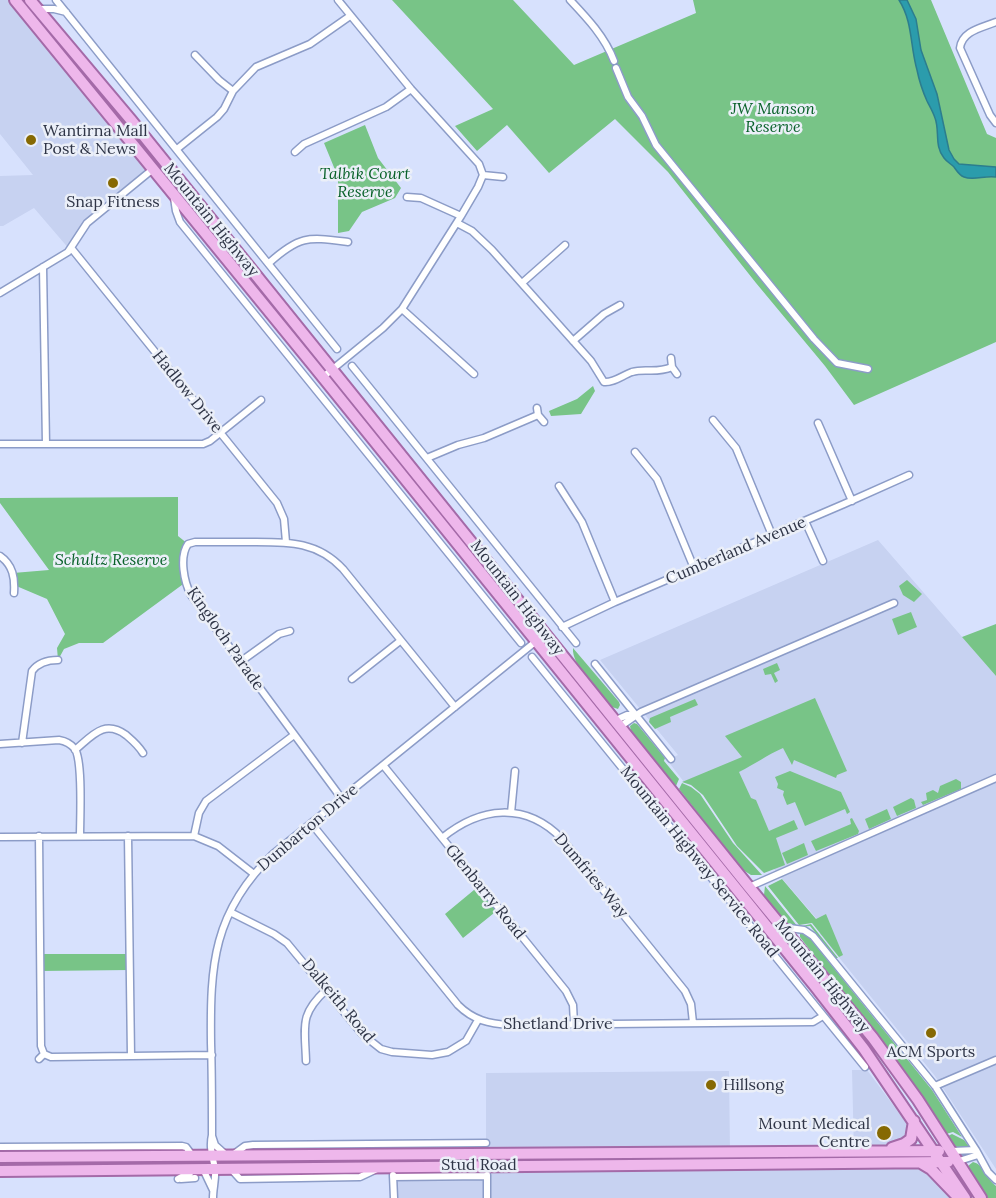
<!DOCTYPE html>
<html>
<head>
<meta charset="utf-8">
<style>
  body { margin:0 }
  canvas { display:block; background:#d7e1fd }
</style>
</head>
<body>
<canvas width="996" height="1198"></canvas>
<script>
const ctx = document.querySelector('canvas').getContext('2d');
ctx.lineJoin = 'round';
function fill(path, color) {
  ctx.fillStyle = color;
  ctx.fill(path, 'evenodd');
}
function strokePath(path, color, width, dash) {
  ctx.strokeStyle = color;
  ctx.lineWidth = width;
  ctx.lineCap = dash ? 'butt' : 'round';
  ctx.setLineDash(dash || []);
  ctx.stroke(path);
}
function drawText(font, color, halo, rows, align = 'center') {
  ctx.font = font + ' Lora,serif';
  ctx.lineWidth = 5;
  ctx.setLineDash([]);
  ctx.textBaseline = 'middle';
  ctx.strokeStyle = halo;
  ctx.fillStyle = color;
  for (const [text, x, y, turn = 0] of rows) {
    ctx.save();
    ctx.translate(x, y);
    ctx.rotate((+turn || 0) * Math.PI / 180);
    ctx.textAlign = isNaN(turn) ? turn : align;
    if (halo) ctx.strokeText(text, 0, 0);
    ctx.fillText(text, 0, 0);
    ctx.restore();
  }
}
fill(new Path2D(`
  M0 0H15L153 169 87 223 70 250 34 208 3 226H0V176L33 175 0 134Z
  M878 540 996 676V1169L935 1076 820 934 821 930 816 918 695 777 684 782 667 760 678 755 600 660Z
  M852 1070H867L905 1121 913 1133 906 1143 854 1152Z
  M729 1071 730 1153H486V1073Z
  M921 1163 960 1198H394L393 1177 487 1176V1165Z`), '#c7d2f1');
fill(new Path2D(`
  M392 0H513L574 65 696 13 693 0H931L987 134 996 138V342L854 405 825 366 756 283 668 172 615 119 549 173 507 125 477 151 455 126 493 109Z
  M365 125 378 158 401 188 395 198 362 212 349 231 338 233V177L324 143Z
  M593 386 595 391 581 414 551 416 549 411 577 399Z
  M178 497V536L188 544 186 548V582L103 643H79L64 649 58 660 57 648 65 634 47 599 14 585 13 573 49 570 0 503V498Z
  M907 580 922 594 914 602 903 595 899 586Z
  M911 612 917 627 898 635 892 619Z
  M996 624V676L962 637Z
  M573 648 619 702 620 705 618 709 612 707C600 693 571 665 573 648Z
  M777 663 780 670 774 673 778 681 775 683 771 674 765 675 763 669Z
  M815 698 847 771 837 775 836 778 794 760 792 765 783 748C767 755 755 764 739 772L751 798 756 800 769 831 794 820 798 829 776 838 785 865 764 873 737 846 703 795 691 785 682 782 742 757 725 736Z
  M695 699 698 705 670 717 671 722 655 729 649 722 650 718Z
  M634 723 637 724 665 758 664 761 679 779 676 786 631 731 630 726Z
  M790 771 841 792 850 812 847 814 845 809 805 826 795 802 787 805 783 795 784 791 777 788 778 784 775 777Z
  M956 779 961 782V789L923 805 921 802 927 800 926 793 933 790 938 793 940 786Z
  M682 783 691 787 700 794 733 843 762 875H751L743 870 679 789Z
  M911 798 914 800 916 808 897 816 893 807Z
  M887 809 891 819 869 829 865 819Z
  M852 818 859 831 858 834 816 851 811 841 851 824 850 819Z
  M804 843 808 855 787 864 782 853Z
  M782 879 816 919 826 914 843 955 839 957 812 923 799 925 768 886Z
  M480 885 499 909 463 938 445 914Z
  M765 886 798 927 811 924 838 958H836L810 926C802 927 795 928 787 924L764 895Z
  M800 933 808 936 812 941 932 1090 962 1137 953 1132 946 1134 888 1048 806 945 800 937Z
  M40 954H130V970L40 971Z
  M952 1134 964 1140 970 1148 956 1147 948 1136Z
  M973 1162C985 1165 986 1179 996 1186V1198H988L968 1166Z`), '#78c487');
const water = new Path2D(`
  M899 0H907L916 19 921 50 937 94 949 150 954 159 959 164 996 167V177C985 175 974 181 964 177 959 175 957 171 954 167 951 164 947 162 944 158 934 146 940 131 935 118 933 112 930 107 927 101 923 92 919 80 917 70 910 46 913 22 899 0Z`);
fill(water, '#2b9cac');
strokePath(water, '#2c7d8e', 1.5);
const minor = new Path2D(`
  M56 0 337 349
  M570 0C587 18 605 37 614 61
  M37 9H54L66 12
  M996 22C981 28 962 31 960 48L990 115 996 123
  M195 55 219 80 233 91
  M616 68 628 97 642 116 656 145 814 339 837 363 868 369
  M177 149 217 117 224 109 233 91 256 67 310 44 350 16
  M295 152 304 144 386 107 411 89
  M483 175 503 177
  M407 197 421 198 461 216
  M174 198 176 211 180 222 521 643
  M457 223 472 231 492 250 591 361 604 382C614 383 623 375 632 372 646 368 655 374 672 367
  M72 249 277 503 284 519 286 542
  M269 263C300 235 308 237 348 242
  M43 267 46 444
  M522 283 565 245
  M0 293 68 252 87 223 153 169
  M402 309 474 374
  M573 341 604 314 620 305
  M671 358 672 367 677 374
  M352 366 576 643
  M323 377 383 328 402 309 461 216 478 187 483 175 479 164 411 89 338 0
  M537 408 538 415 544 422
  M713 420 736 448 772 535
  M818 423 852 501
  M0 444H203L210 441 261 400
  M635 452 657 479 694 568
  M427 458 458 445 484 438 538 415
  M559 486 582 522 615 602
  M805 521 823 561
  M0 556C13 565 15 578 14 593
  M562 627 615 602 844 504 909 475
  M532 657 865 1067
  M240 662 279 634 290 631
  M595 664 671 759
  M352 679 400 641
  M616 720 627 715H634
  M621 726 641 712 894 603
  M22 743 32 671C38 663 48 660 58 660
  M0 744 59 740C65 741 71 744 75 749 83 762 80 818 80 836
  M75 750C92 736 104 719 126 735 133 741 138 745 143 753
  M383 765 566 991 573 1005 574 1024
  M342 799 191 595C184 582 179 557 188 544L195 542C215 542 236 542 256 542 290 542 318 542 343 569L455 707
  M511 813 515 771
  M311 823 458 1005C473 1020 489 1024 510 1025L813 1022 823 1016
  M39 836 41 1046 44 1054
  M128 836 131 1056
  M194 836 199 813 206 801 294 735
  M0 837 194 836 218 846 254 874
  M442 838C480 807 525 801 562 839L685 991 691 1004 693 1023
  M749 887 996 778
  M230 912 274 934 287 943 362 1034 381 1049 392 1052 432 1055 448 1052 466 1041 478 1020
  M782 927 804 930 813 936 935 1086 976 1150
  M39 1059 44 1054 51 1057 212 1055
  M306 1061C305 1026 299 1015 326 990
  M935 1086 996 1060
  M212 1136 215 1145 225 1154
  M0 1147 182 1146 186 1147 192 1155
  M952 1151 976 1150 988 1172 996 1180
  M234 1154 245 1146 253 1145 486 1143
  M959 1161 978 1155
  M203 1169 213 1190
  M231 1169 240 1179 360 1177 377 1169
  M393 1175 394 1198
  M487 1175V1198
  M393 1177 487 1176
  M178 1179 191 1172
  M181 1179 195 1178
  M213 1198C213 1188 216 1179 215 1169 213 1157 209 1148 212 1135 212 1105 212 1074 211 1043 210 965 213 912 273 854L545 634`);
const primary = new Path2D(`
  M15 0 313 365 815 986 864 1049 965 1198
  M30 0 131 120 749 887 873 1038 918 1100 981 1198
  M892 1148 904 1144 911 1139 914 1121
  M0 1157 939 1151
  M921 1163 931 1169 957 1196
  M0 1171 948 1162`);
strokePath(minor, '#8c9cc7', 9);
strokePath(primary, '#a46aa8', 14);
strokePath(minor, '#fff', 6);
strokePath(primary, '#eeb7eb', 10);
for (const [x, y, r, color] of [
  [31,140,6,"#866903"],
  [113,183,6,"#866903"],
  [931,1033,6,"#866903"],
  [711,1085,6,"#866903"],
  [884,1133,8,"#866903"]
]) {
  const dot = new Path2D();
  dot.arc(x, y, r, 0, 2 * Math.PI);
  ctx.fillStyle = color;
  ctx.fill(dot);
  strokePath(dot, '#ebeff8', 2);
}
drawText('italic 16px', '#086129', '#ebeff8', [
  ["JW Manson",773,109],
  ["Reserve",773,127],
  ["Talbik Court",365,174],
  ["Reserve",365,192],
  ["Schultz Reserve",111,560]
]);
drawText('16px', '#2f3547', '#ebeff8', [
  ["Wantirna Mall",43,131],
  ["Post & News",43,149],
  ["Snap Fitness",113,202,"center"],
  ["ACM Sports",931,1052,"center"],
  ["Hillsong",723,1085],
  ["Mount Medical",870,1124,"right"],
  ["Centre",870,1142,"right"]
], 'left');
drawText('16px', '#2f3547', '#ebeff8', [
  ["Mountain Highway",211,220,51],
  ["Hadlow Drive",187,392,51],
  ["Cumberland Avenue",736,551,-23],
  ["Mountain Highway",517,598,52],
  ["Kingloch Parade",225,639,55],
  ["Dunbarton Drive",308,828,-40],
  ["Mountain Highway Service Road",699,862,51],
  ["Dumfries Way",591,876,50],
  ["Glenbarry Road",485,892,51],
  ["Mountain Highway",822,976,51],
  ["Dalkeith Road",338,1001,50],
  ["Shetland Drive",558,1024],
  ["Stud Road",479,1165]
]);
</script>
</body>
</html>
